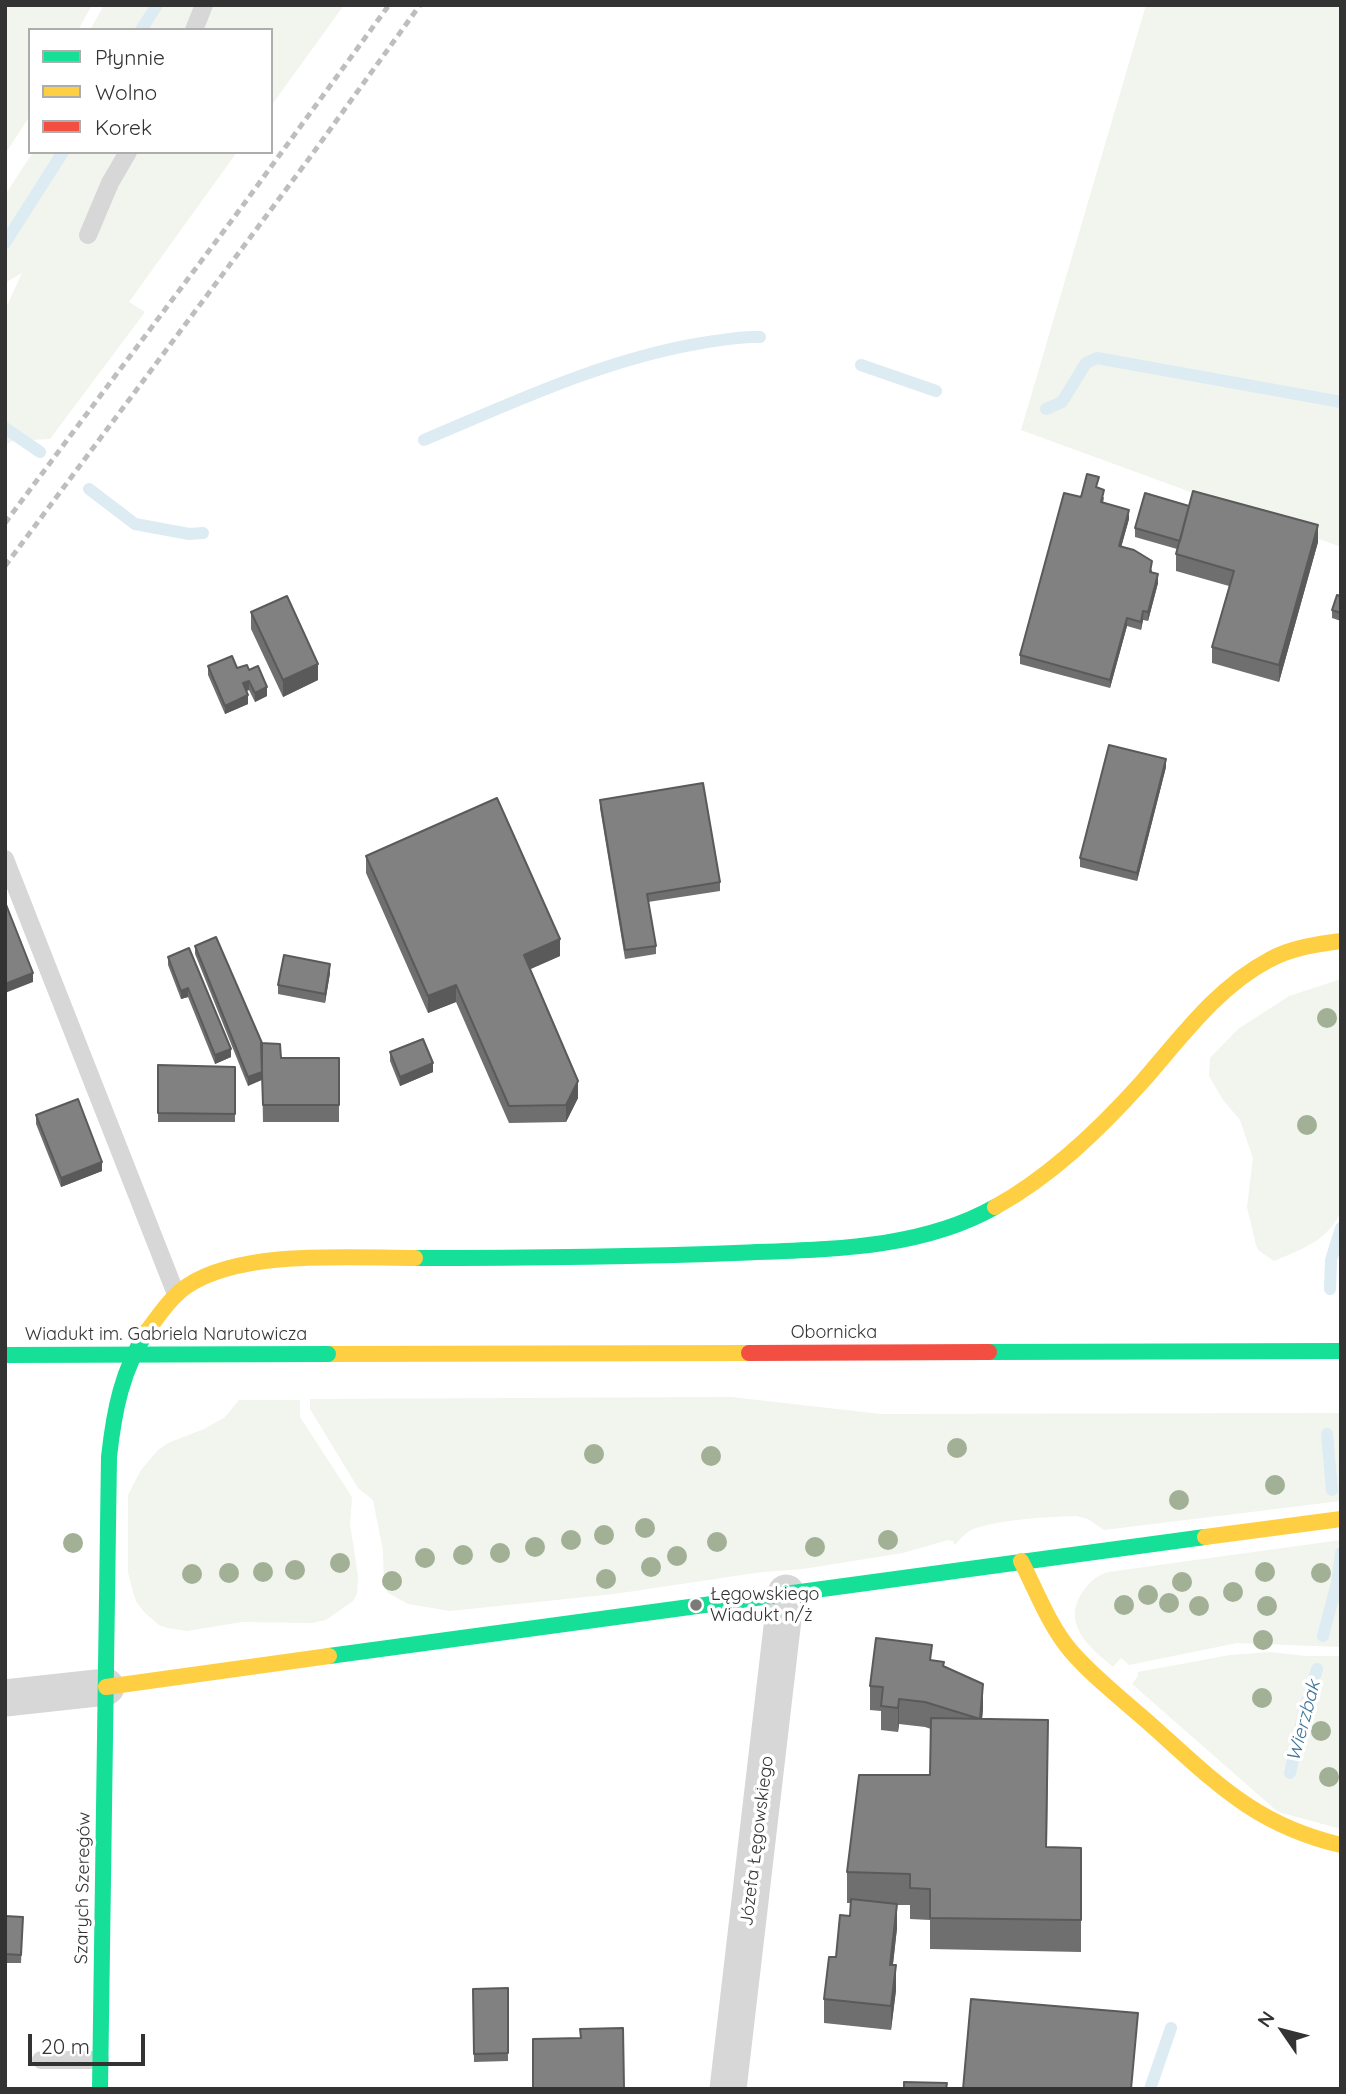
<!DOCTYPE html>
<html>
<head>
<meta charset="utf-8">
<style>
  body { margin:0 }
  #map { position:relative; width:1346px; height:2094px; overflow:hidden; background:#fff; font-family:Quicksand,sans-serif }
  canvas { display:block }
  .frame { position:absolute; inset:0; border:7px solid #333; pointer-events:none }
  .legend { position:absolute; left:28px; top:28px; width:245px; height:126px; box-sizing:border-box; background:#fff; border:2px solid #adadad; margin:0; padding:9px 12px; list-style:none; font-size:21px; color:#333 }
  .legend li { display:flex; align-items:center; gap:14px; height:35px }
  .legend b { width:35px; border:2px solid #adadad }
  .north { position:absolute; left:1248px; top:1996px; width:70px; height:70px; -webkit-text-stroke:5px #fff; paint-order:stroke; rotate:305deg; font-size:19px; font-weight:700; line-height:28px; text-align:center; color:#333 }
  .north::after { content:''; display:block; margin:auto; width:24px; height:32px; background:#333; clip-path:polygon(50% 0,100% 100%,50% 72%,0 100%) }
  .scale { position:absolute; left:28px; top:2034px; width:117px; height:32px; box-sizing:border-box; border:4px solid #333; border-top:0; padding-left:9px; font-size:21px; line-height:24px; white-space:nowrap; color:#333; -webkit-text-stroke:5px #fff; paint-order:stroke }
</style>
</head>
<body>
<div id="map">
<canvas width="1346" height="2094"></canvas>
<div class="frame"></div>
<ul class="legend">
<li><b style="height:9px;background:#16e098"></b>Płynnie</li>
<li><b style="height:9px;background:#ffcf43"></b>Wolno</li>
<li><b style="height:9px;background:#f24e42"></b>Korek</li>
</ul>
<div class="north">N</div>
<div class="scale">20 m</div>
</div>
<script>
const ctx = document.querySelector('canvas').getContext('2d');
ctx.lineJoin = 'round';
function fill(path, color) {
  ctx.fillStyle = color;
  ctx.fill(path, 'evenodd');
}
function strokePath(path, color, width, dash) {
  ctx.strokeStyle = color;
  ctx.lineWidth = width;
  ctx.lineCap = dash ? 'butt' : 'round';
  ctx.setLineDash(dash || []);
  ctx.stroke(path);
}
function drawText(font, color, halo, rows, align = 'center') {
  ctx.font = font + ' Quicksand,sans-serif';
  ctx.lineWidth = 7;
  ctx.setLineDash([]);
  ctx.textBaseline = 'middle';
  ctx.strokeStyle = halo;
  ctx.fillStyle = color;
  for (const [text, x, y, turn = 0] of rows) {
    ctx.save();
    ctx.translate(x, y);
    ctx.rotate((+turn || 0) * Math.PI / 180);
    ctx.textAlign = isNaN(turn) ? turn : align;
    if (halo) ctx.strokeText(text, 0, 0);
    ctx.fillText(text, 0, 0);
    ctx.restore();
  }
}
fill(new Path2D(`
  M5 5H92L78 30H30V116L5 154Z
  M104 5H344L271 106V30H90Z
  M1146 5H1341V547L1021 430Z
  M33 152H237L129 302 145 312 50 439 12 441 5 446V310L22 273 5 283V195Z
  M1341 979V1211C1328 1241 1302 1249 1274 1261L1258 1250 1256 1245 1247 1207 1253 1158 1240 1120 1223 1100 1209 1076 1210 1058 1238 1029 1289 996Z
  M731 1397 881 1414 1341 1413V1501L1104 1530 1088 1519 1076 1516C1046 1517 1005 1519 976 1528 967 1531 961 1538 955 1545L953 1541 948 1540 903 1553 803 1569 762 1572 614 1594 450 1611 408 1604 388 1593 384 1586 383 1551 373 1500 358 1488 310 1409V1399Z
  M239 1400H300V1417L352 1497 350 1524 358 1576 357 1594 353 1601 326 1620 312 1623 242 1622 187 1631 167 1628 159 1625 145 1613 137 1603 133 1592 128 1572V1495L141 1470 158 1450 168 1443 204 1429 224 1418Z
  M1341 1540V1647L1237 1643 1129 1665 1121 1658 1113 1667C1092 1649 1063 1627 1080 1596 1087 1584 1095 1576 1108 1572Z
  M1270 1652 1306 1656H1341V1829L1278 1812 1132 1684 1138 1676V1672L1230 1655Z`), '#f1f5ed');
strokePath(new Path2D(`
  M141 30 157 5
  M5 243 63 152
  M861 365 936 391
  M1046 409 1062 402 1086 363 1097 358 1341 402
  M5 428 40 452
  M424 440C514 402 605 359 702 343 722 340 740 336 760 337
  M89 489 135 524 189 534 203 533
  M1330 1289 1331 1260 1341 1228
  M1327 1434 1332 1490
  M1323 1636 1337 1583 1341 1553
  M1290 1773 1304 1712 1317 1669
  M1150 2089 1171 2028`), '#ddebf3', 12);
strokePath(new Path2D(`
  M194 30 204 5
  M88 235 110 183 128 152
  M5 859 176 1294
  M41 2060H100`), '#d7d7d7', 18);
strokePath(new Path2D(`
  M5 1698 106 1687
  M728 2089 786 1593`), '#d7d7d7', 37);
strokePath(new Path2D(`
  M415 1258C522 1258 628 1257 735 1253 822 1249 917 1251 995 1207
  M989 1352 1341 1351
  M329 1656 1205 1537
  M100 2089 109 1457C114 1411 122 1369 148 1330`), '#16e098', 16);
strokePath(new Path2D(`
  M995 1207C1051 1176 1099 1130 1142 1082 1179 1040 1217 987 1269 960 1290 948 1317 944 1341 941
  M148 1330C159 1315 171 1297 187 1286 243 1249 350 1258 415 1258
  M328 1354 749 1353
  M1205 1537 1341 1519
  M1021 1561C1036 1590 1049 1625 1070 1650 1093 1677 1123 1700 1149 1723 1213 1780 1254 1825 1341 1845
  M106 1687 329 1656`), '#ffcf43', 16);
strokePath(new Path2D(`
  M749 1353 989 1352`), '#f24e42', 16);
strokePath(new Path2D(`
  M5 523 241 208 389 5
  M5 566 308 160 420 5`), '#bebebe', 5, [7, 5]);
strokePath(new Path2D(`
  M5 1355 328 1354`), '#16e098', 16);
ctx.fillStyle = '#a2b095';
for (const [x, y] of [
  [1327,1018],
  [1307,1125],
  [957,1448],
  [594,1454],
  [711,1456],
  [1275,1485],
  [1179,1500],
  [645,1528],
  [604,1535],
  [571,1540],
  [888,1540],
  [717,1542],
  [73,1543],
  [535,1547],
  [815,1547],
  [500,1553],
  [463,1555],
  [677,1556],
  [425,1558],
  [340,1563],
  [651,1567],
  [295,1570],
  [263,1572],
  [1265,1572],
  [229,1573],
  [1321,1573],
  [192,1574],
  [606,1579],
  [392,1581],
  [1182,1582],
  [1233,1592],
  [1148,1595],
  [1169,1603],
  [1124,1605],
  [1199,1606],
  [1267,1606],
  [1263,1640],
  [1262,1698],
  [1321,1731],
  [1329,1777]
]) {
  ctx.beginPath();
  ctx.arc(x, y, 10, 0, 2 * Math.PI);
  ctx.fill();
}
fill(new Path2D(`
  M1099 486 1098 488 1104 498 1103 503 1129 519 1121 547 1152 570V572L1158 583 1148 621 1143 620 1141 630 1127 626 1110 688 1020 664V655Z
  M1135 528 1318 542 1279 682 1212 663V647L1229 586 1176 571V554L1177 549 1135 537Z
  M1341 596V621L1332 618V610Z
  M251 612 318 680 283 697 251 629Z
  M208 666 249 670 267 696 255 702 249 690 246 691 248 704 225 714 208 675Z
  M1166 767 1137 881 1080 867V858Z
  M600 800 720 882V891L648 902 656 946V954L625 959 600 808Z
  M366 856 560 956 530 969 578 1098 566 1122 509 1123 456 1002 428 1013 366 873Z
  M195 946 262 1043 281 1058H339V1122H263L262 1074 248 1086 195 954Z
  M168 957 231 1057 215 1064 188 997 181 999 168 965Z
  M330 973 325 1003 278 994V985Z
  M390 1052 433 1072 400 1086 390 1061Z
  M158 1065 235 1067V1122H158Z
  M36 1115 102 1171 61 1187 36 1124Z
  M932 1660 944 1667 983 1708 982 1719 1048 1751 1047 1847 1081 1848V1952L930 1949V1920L910 1919V1905H897V1928L893 1965 896 1990 891 2030 824 2023V1999L836 1957 850 1916 851 1903H847V1872L930 1775 931 1729 925 1727 899 1724 898 1732 881 1730V1711L870 1710V1686Z
  M5 1916 23 1917 21 1963H5Z
  M508 1988V2061L474 2062 473 1989Z`), '#6f6f6f');
fill(new Path2D(`
  M1129 510V519L1119 555V546Z
  M1318 525V542L1279 682V665Z
  M1158 574V583L1148 621V612Z
  M1143 611V620L1141 630V622Z
  M1127 618V626L1110 688V680Z
  M318 664V680L283 697V680Z
  M249 681V690L243 692V683Z
  M267 687V696L255 702V693Z
  M248 695V704L225 714V706Z
  M1166 759V767L1137 881V873Z
  M560 939V956L524 972V955Z
  M330 964V973L325 1003V994Z
  M33 973V982L5 993V984Z
  M456 985V1002L428 1013V996Z
  M188 988V997L181 999V991Z
  M231 1049V1057L215 1064V1055Z
  M433 1063V1072L400 1086V1077Z
  M262 1072V1080L248 1086V1077Z
  M578 1081V1098L566 1122V1105Z
  M102 1162V1171L61 1187V1178Z
  M983 1684V1708L980 1743V1719Z
  M899 1699V1724L898 1732V1708Z
  M897 1904V1928L890 1989V1965Z
  M896 1965V1990L891 2030V2006Z`), '#5a5a5a');
const building = new Path2D(`
  M1087 474 1099 477 1096 487 1104 490 1101 502 1129 510 1119 546 1134 550 1152 561 1150 572 1158 574 1148 612 1143 611 1141 622 1127 618 1110 680 1020 655 1064 493 1081 497Z
  M1193 491 1318 525 1279 665 1212 647 1234 571 1176 554Z
  M1145 493 1189 506 1180 541 1135 528Z
  M1337 595 1341 596V613L1332 610Z
  M287 596 318 664 283 680 251 612Z
  M232 656 237 668 247 665 249 670 258 666 267 687 255 693 249 681 243 683 248 695 225 706 208 666Z
  M1109 745 1166 759 1137 873 1080 858Z
  M703 783 720 882 647 894 656 946 625 950 600 800Z
  M497 798 560 939 524 955 578 1081 566 1105 509 1106 456 985 428 996 366 856Z
  M5 902 33 973 5 984Z
  M216 937 262 1043V1072L248 1077 195 946Z
  M189 948 231 1049 215 1055 188 988 181 991 168 957Z
  M284 955 330 964 325 994 278 985Z
  M423 1039 433 1063 400 1077 390 1052Z
  M261 1043 280 1044 281 1058H339V1105H263Z
  M158 1065 235 1067V1114L158 1113Z
  M78 1099 102 1162 61 1178 36 1115Z
  M876 1638 932 1645 930 1660 944 1662 943 1666 983 1684 980 1719 925 1702 899 1699 898 1708 881 1706 883 1687 870 1686Z
  M931 1718 1048 1720 1046 1847 1081 1848V1920L930 1918V1889L910 1888V1874L847 1872 859 1775H930Z
  M851 1899 897 1904 890 1965H896L891 2006 824 1999 829 1957H836L840 1915 850 1916Z
  M5 1916 23 1917 21 1955 5 1954Z
  M508 1988V2053L474 2054 473 1989Z
  M971 1999 1138 2013 1131 2089H963Z
  M623 2028 624 2088 533 2089V2039L581 2038 580 2029Z
  M904 2082 947 2083 946 2089H904Z`);
fill(building, '#818181');
strokePath(building, '#5a5a5a', 2);
for (const [x, y, r, color] of [
  [696,1605,7,"#7a7a7a"]
]) {
  const dot = new Path2D();
  dot.arc(x, y, r, 0, 2 * Math.PI);
  ctx.fillStyle = color;
  ctx.fill(dot);
  strokePath(dot, '#fff', 2.5);
}
drawText('18px', '#333', '#fff', [
  ["Obornicka",834,1333],
  ["Wiadukt im. Gabriela Narutowicza",166,1335],
  ["Józefa Łęgowskiego",757,1841,-83],
  ["Szarych Szeregów",83,1888,-89]
]);
drawText('18px', '#333', '#fff', [
  ["Łęgowskiego",710,1595],
  ["Wiadukt n/ż",710,1616]
], 'left');
drawText('italic 19px', '#3f7597', '#fff', [
  ["Wierzbak",1304,1721,-75]
]);
</script>
</body>
</html>
